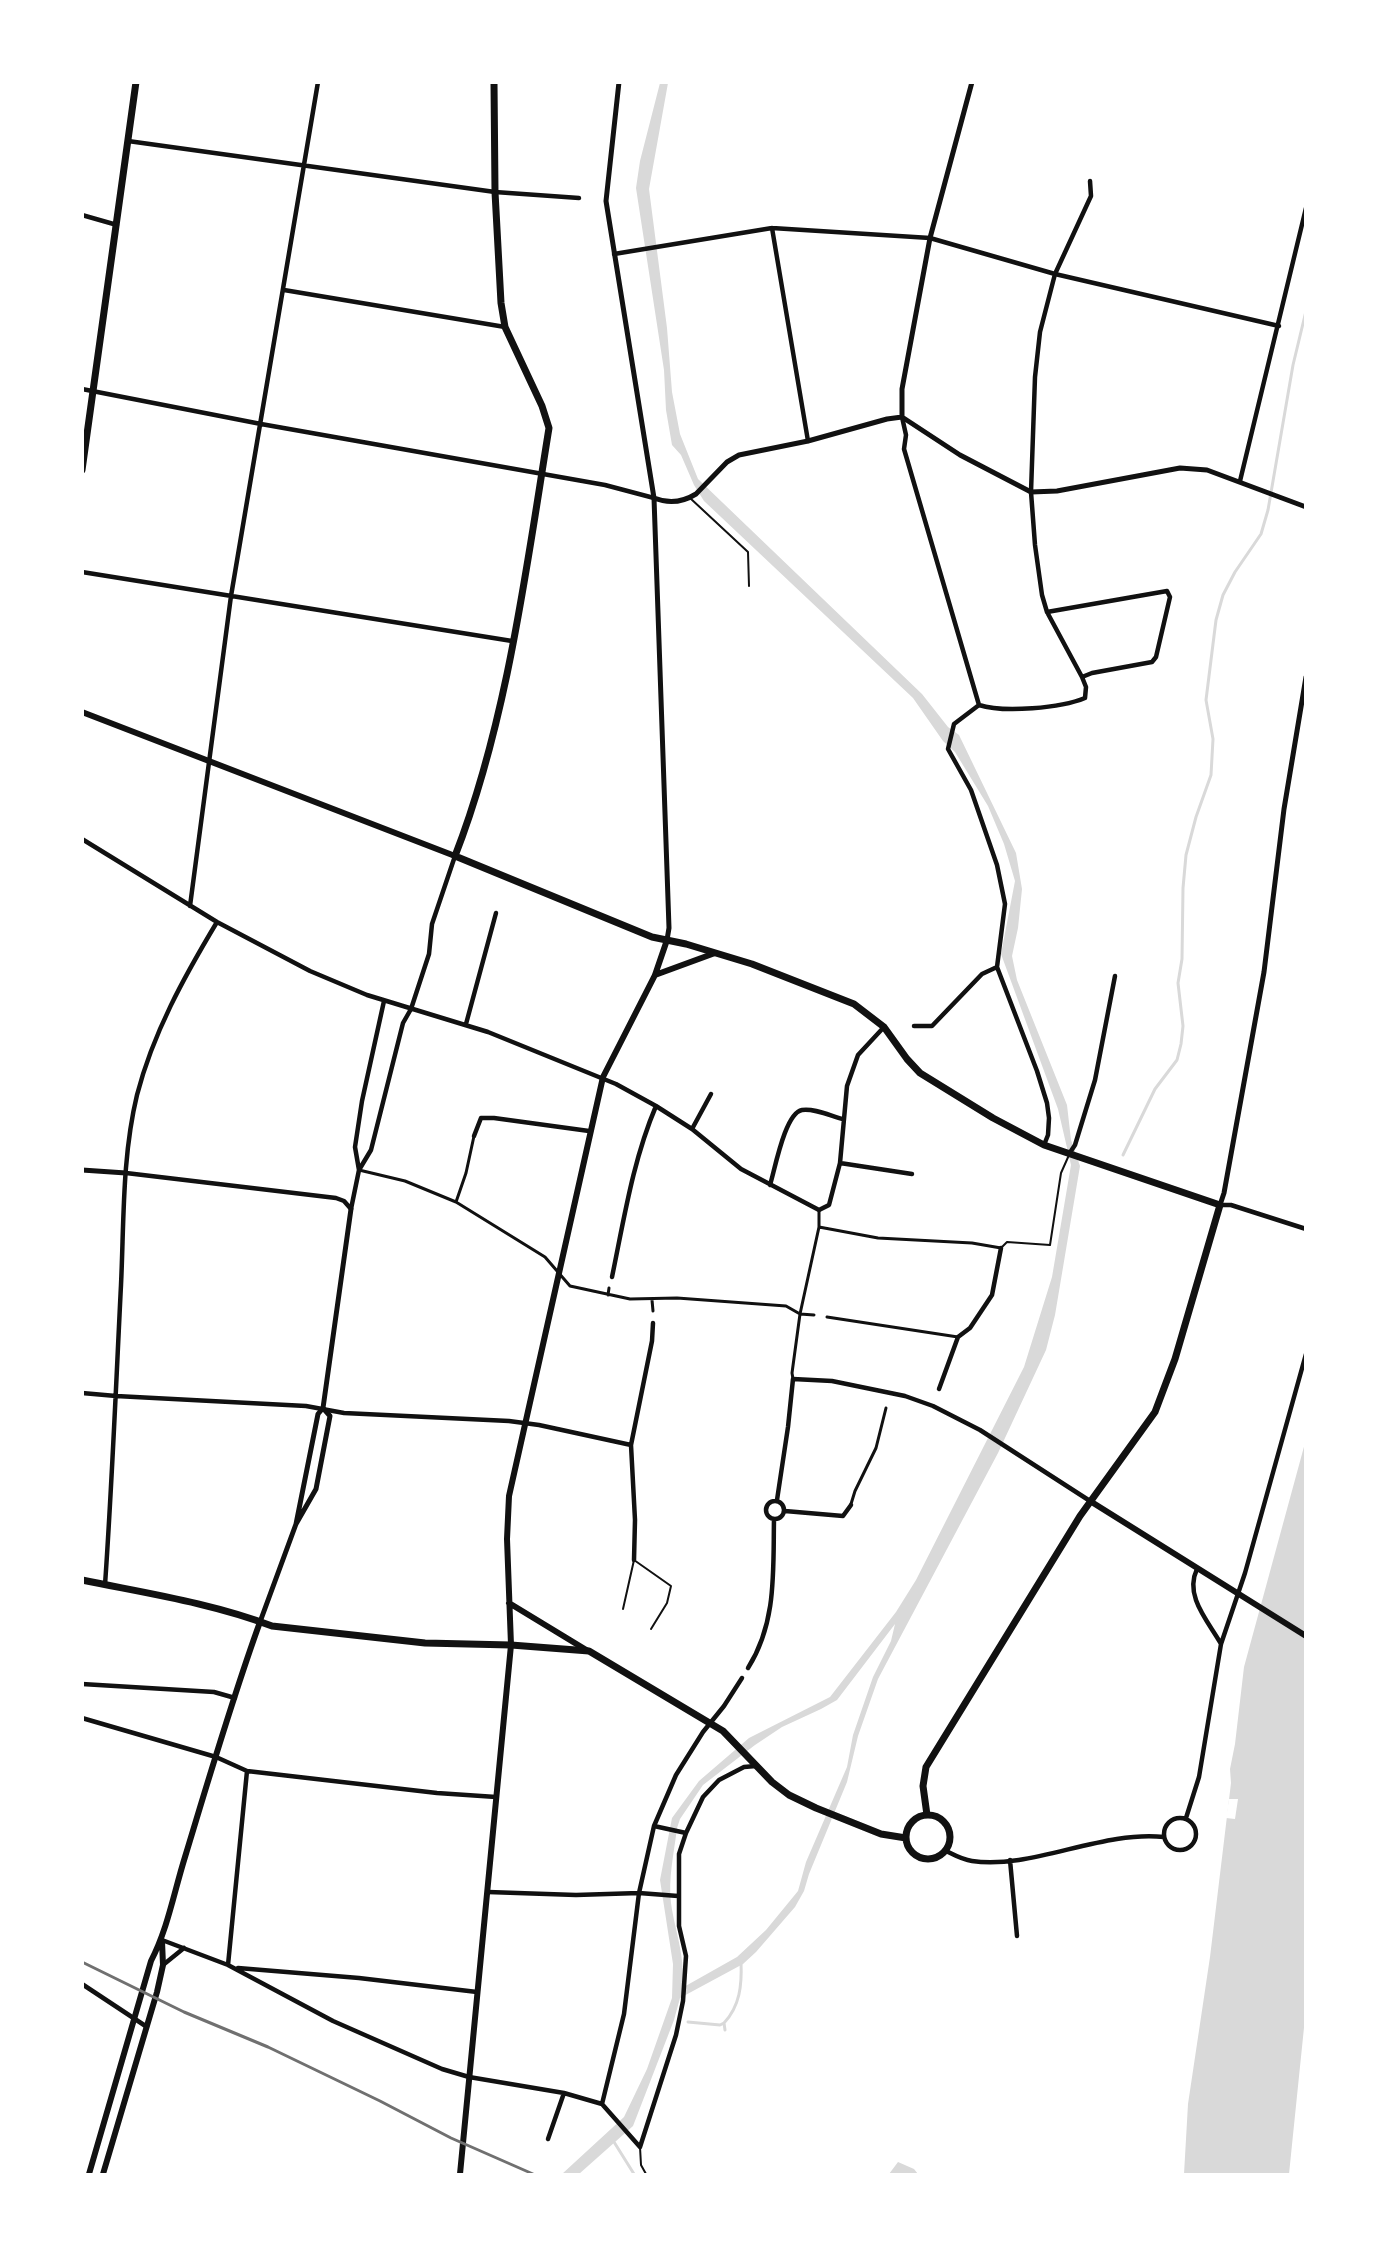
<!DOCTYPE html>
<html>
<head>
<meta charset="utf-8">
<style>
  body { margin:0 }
  #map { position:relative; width:1388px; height:2257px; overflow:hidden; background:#fff; font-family:"PT Sans",sans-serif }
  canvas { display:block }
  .frame { position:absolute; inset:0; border:84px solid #fff; pointer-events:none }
</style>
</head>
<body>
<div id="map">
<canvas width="1388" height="2257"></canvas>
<div class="frame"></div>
</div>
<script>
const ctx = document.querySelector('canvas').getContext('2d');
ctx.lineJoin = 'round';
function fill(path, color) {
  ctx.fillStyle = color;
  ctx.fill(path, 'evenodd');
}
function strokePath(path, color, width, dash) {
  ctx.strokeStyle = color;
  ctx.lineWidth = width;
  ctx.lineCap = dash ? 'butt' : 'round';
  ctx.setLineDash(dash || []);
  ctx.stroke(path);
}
fill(new Path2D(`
  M660 83H668L649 189 667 328 672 392 680 434 698 479 922 694 948 727 959 735 1016 853 1022 889 1018 928 1012 956 1017 980 1067 1105 1071 1140 1080 1166 1055 1315 1046 1350 998 1453 878 1679 858 1736 847 1782 809 1874 804 1891 795 1907 756 1952 743 1964 680 1998 674 2020 633 2126 579 2174H562L624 2117 647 2069 672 1998 673 1964 660 1880 672 1818 699 1781 749 1738 830 1697 896 1612 916 1580 1024 1367 1052 1277 1071 1165 1058 1109 1001 954 1015 881 1004 844 988 806 955 752 943 741 913 698 704 501 694 485 681 455 672 445 666 410 664 370 636 188 640 161ZM895 1624 891 1641 873 1677 853 1735 847 1767 806 1862 798 1891 766 1930 737 1957 682 1988C686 1957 675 1932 671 1903 668 1879 674 1853 677 1828L680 1819 703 1785 755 1745 782 1727 821 1709 837 1700Z
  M1305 1443 1306 2008 1289 2174H1184L1188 2104 1210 1957 1231 1783 1230 1769 1235 1744 1244 1667Z
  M898 2162 914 2169 918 2174H889Z`), '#d9d9d9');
fill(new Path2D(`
  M1229 1799H1238L1235 1819 1226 1818Z`), '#fff');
strokePath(new Path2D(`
  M1123 1155 1155 1089 1177 1060 1181 1044 1183 1026 1178 983 1182 959 1183 888 1186 855 1196 817 1211 775 1213 739 1206 700 1216 620 1223 595 1235 572 1261 534 1268 510 1293 365 1306 311
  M688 2022 720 2025 724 2023
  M725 2030 724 2023C740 2006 742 1985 741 1962
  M614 2142 634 2174`), '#d9d9d9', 3);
strokePath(new Path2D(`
  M690 498 748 552 749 586
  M1001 1248 1007 1242 1050 1245 1061 1173 1069 1155
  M623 1609 634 1560 671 1586 667 1603 651 1629
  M640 2147 641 2165 646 2174`), '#111', 2);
strokePath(new Path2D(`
  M359 1170 405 1181 456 1202 545 1257 570 1286 630 1299 677 1298 786 1306 800 1314 814 1315
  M456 1202 466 1173 474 1136
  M819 1227 878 1238 972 1243 1001 1248
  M608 1295 609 1288
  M652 1300 653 1311
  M827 1317 958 1337
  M793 1379 792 1373 800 1314 819 1227V1210
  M851 1504 855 1491 876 1448 886 1408`), '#111', 3);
strokePath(new Path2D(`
  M128 141 495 192 579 198
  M82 215 117 225
  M772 228 808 441
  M614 254 772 228 930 238 1055 274 1279 326
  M284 290 505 327
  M82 389 261 424 605 485 654 498
  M902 417 906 435 904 449 979 705
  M1240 481 1306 208
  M82 572 512 641
  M1047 612 1167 591 1170 597 1156 657 1152 662 1092 673 1082 677
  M979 705C1004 713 1061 708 1085 698L1086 687 1082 677 1047 612 1042 595 1035 545 1031 492 1035 377 1040 332 1055 274 1091 196 1090 181
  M979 705 954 724 948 749 971 790 997 865 1005 904 997 967 1037 1071 1047 1103 1049 1118 1048 1135 1044 1145
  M82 839 217 922 310 971 367 995 488 1032 616 1084 656 1106 692 1129 741 1169 819 1210 829 1205 840 1163 847 1086 858 1055 884 1027
  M190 906 231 596 318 82
  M466 1024 496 913
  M914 1026H932L982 974 997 967
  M692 1129 711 1094
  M474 1136 481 1118H494L589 1131
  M1069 1154 1075 1145 1095 1080 1115 976
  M840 1163 912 1174
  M359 1170 355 1147 362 1101 384 1001
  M126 1173 336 1198 344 1201 351 1209
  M770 1185C775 1169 785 1113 802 1110 814 1108 831 1116 843 1119
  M1220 1205H1231L1306 1229
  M351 1209 359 1170 371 1150 403 1023 411 1009 429 954 432 924 455 856
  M612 1277C624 1219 633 1160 656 1106
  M939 1389 958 1337 970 1328 992 1295 1001 1248
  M82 1393 116 1396 306 1406 344 1413 509 1421 539 1425 631 1445
  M777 1500 788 1427 793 1379 832 1381 905 1396 933 1406 980 1430 1090 1501
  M766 1510a9 9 0 1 1 18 0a9 9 0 1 1-18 0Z
  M785 1511 843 1516 851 1505
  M634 1560 635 1520 631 1445 652 1341 653 1323
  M1197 1569C1184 1596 1208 1621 1221 1644
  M105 1585C112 1485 116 1385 121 1285 124 1222 122 1157 137 1095 153 1033 184 977 217 922
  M748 1668C777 1622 773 1571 774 1519
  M82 1684 214 1692 235 1698
  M82 1718 216 1757 247 1771 437 1793 496 1797
  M1164 1834a16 16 0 1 1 32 0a16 16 0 1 1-32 0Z
  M1186 1818 1199 1777 1221 1644 1245 1573 1306 1354
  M654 1826 686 1833
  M946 1851C954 1855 963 1860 972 1861 1031 1870 1102 1830 1164 1837
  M1010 1860 1017 1936
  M488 1892 576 1895 639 1893 678 1896
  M162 1940 228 1965 333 2021 442 2069 469 2077 564 2093 602 2104
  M163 1965 184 1948
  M228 1965 247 1771
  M238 1968 359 1978 477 1992
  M82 1984 147 2027
  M602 2104 624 2014 639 1893 654 1826 676 1775 703 1732 724 1706 742 1678
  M602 2104 640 2147
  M548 2139 564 2093
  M640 2147 676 2035 683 2001 686 1956 679 1926V1854L686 1833 703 1797 719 1780 744 1767 756 1766`), '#111', 4.5);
strokePath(new Path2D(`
  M619 82 606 201 654 498 669 928 667 940
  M902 417 960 455 1031 492 1057 491 1180 468 1207 470 1306 507
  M902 417V389L930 238 972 82
  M654 498C669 504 683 502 696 494L727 462 739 455 808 441 887 419 902 417
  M82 1170 126 1173
  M1220 1205 1224 1193 1264 972 1284 809 1306 677
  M296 1524 318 1414 323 1408 351 1209
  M260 1622 296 1524 316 1489 330 1416 323 1408`), '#111', 5);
strokePath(new Path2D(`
  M82 712 455 856
  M655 975 715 953
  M1090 1501 1306 1636
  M509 1603 588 1651
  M89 2174 151 1961C168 1928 174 1892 185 1857 209 1778 232 1699 260 1622
  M103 2174 157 1992 163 1965 162 1941
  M460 2174 511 1645 507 1539 509 1496 603 1077 655 975 667 940`), '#111', 6);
strokePath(new Path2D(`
  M494 82 495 192 501 303 505 327 542 406 549 428C526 570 507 722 455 856L652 937 686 944 752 964 854 1004 884 1027 907 1059 920 1073 993 1118 1044 1145 1220 1205 1175 1359 1155 1412 1080 1516 926 1767 923 1786 927 1815
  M82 470 136 82
  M82 1580C145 1593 212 1603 272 1626L425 1643 511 1645 589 1651 723 1731 772 1782 789 1795 816 1808 881 1834 906 1838
  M906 1837a22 22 0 1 1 44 0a22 22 0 1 1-44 0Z`), '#111', 7);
strokePath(new Path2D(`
  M82 1962 184 2012 268 2047 380 2101 451 2138 533 2174`), '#707070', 3);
</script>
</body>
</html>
